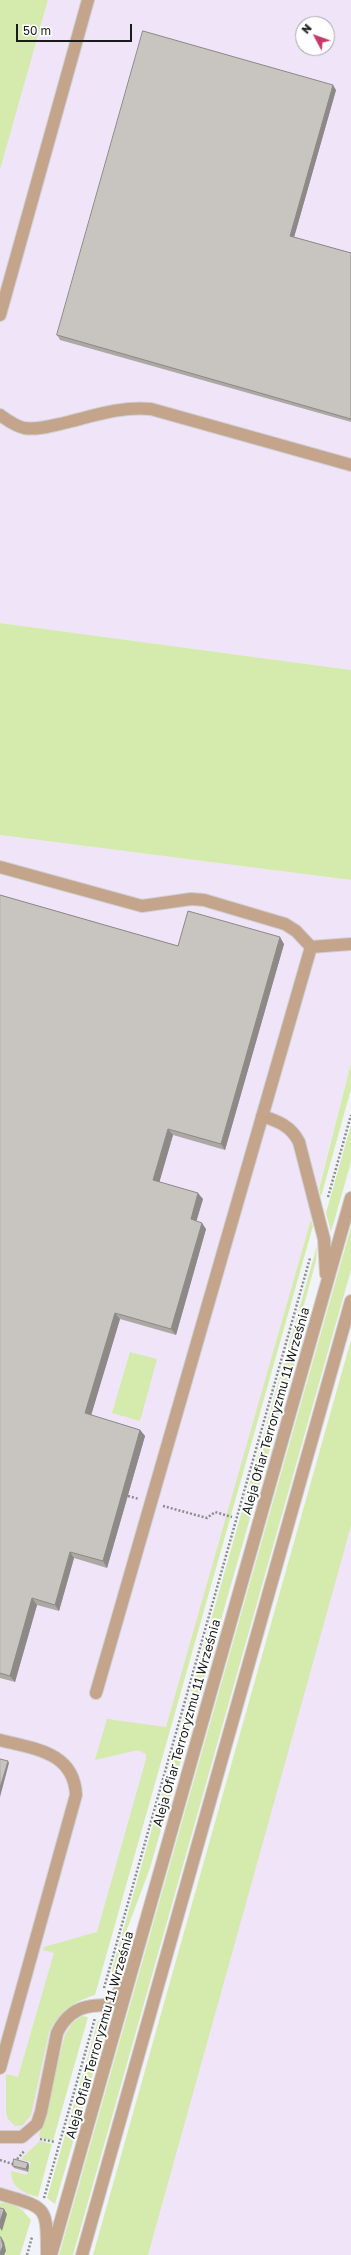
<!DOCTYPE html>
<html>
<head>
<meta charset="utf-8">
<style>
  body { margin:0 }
  #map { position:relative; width:351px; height:2255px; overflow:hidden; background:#f1f3f8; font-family:"Golos Text",sans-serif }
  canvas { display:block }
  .north { position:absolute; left:295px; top:16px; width:40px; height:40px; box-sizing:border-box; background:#fff; border:1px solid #a3a4a4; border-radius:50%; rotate:311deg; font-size:11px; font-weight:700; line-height:16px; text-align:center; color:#1a1b1c }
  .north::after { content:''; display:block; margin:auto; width:14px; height:18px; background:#c73967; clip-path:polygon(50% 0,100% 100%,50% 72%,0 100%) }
  .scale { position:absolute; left:16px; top:24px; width:116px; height:18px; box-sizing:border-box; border:2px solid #1a1b1c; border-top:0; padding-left:5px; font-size:12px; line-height:14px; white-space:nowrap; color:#1a1b1c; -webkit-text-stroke:3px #fff; paint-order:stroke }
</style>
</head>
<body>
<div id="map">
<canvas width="351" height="2255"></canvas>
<div class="north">N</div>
<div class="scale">50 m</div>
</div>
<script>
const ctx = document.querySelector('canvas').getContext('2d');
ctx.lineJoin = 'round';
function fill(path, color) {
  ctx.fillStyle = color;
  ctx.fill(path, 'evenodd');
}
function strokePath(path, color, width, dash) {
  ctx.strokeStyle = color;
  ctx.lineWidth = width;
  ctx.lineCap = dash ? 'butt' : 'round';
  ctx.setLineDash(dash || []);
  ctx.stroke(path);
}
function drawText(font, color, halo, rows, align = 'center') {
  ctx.font = font + ' "Golos Text",sans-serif';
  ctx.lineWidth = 4;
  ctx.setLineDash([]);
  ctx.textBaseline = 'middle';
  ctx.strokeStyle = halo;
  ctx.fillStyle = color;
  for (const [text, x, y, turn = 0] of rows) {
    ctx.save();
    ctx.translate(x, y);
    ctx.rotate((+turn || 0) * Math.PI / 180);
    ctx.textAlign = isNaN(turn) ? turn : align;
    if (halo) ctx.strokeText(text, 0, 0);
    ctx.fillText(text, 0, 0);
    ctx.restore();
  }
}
fill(new Path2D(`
  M48 0H351V670L0 623V170ZM303 24H327V48H303Z
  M0 835 351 880V1063L311 1219 93 1990 61 2009 77 2029 12 2255H0Z
  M351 1526V2255H148L340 1561Z`), '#f0e4f8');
fill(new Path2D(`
  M0 0H48L0 170Z
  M0 623 351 670V880L0 835Z
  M351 1063V1089L321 1197 319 1189Z
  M351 1125V1162L331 1232 326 1213Z
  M311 1219 313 1226 95 1995C74 2002 59 2011 49 2032L31 2115 23 2125 15 2126 8 2119 6 2113V2074L18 2077 54 1953 43 1950 44 1947 97 1932 146 1759V1754L138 1750 95 1760 107 1719 166 1727Z
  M351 1227V1270L73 2255H59Z
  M317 1246 316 1261 296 1334 295 1361 150 1868 126 1932 113 1975 108 1984Z
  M351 1340V1526L148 2255H93Z
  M130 1352 157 1359 140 1421 112 1413Z
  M82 2016 88 2017 53 2141 42 2138 39 2136 65 2035 73 2022Z
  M98 2021H108L55 2204 47 2198Z
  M40 2141 52 2144 38 2197C24 2193 11 2188 11 2171L27 2175 31 2162 22 2160 23 2157Z
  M0 2203C15 2202 22 2209 31 2220L20 2255H0Z`), '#d5eaad');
const minor = new Path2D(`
  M0 315 88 0
  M0 415C7 420 15 426 24 428 37 430 51 426 64 423 93 416 121 406 151 409L351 465
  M0 867 142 906 191 899 204 900 285 924 296 931 311 947 351 944
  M262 1116C278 1121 291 1126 299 1142L324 1239 326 1274
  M96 1693 311 947
  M0 1740C33 1749 74 1751 76 1795L0 2068
  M0 2137H22L37 2124 41 2112 57 2033C64 2018 75 2008 92 2006 97 2005 102 2006 107 2004 116 2000 121 1988 126 1979
  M0 2194C47 2208 47 2205 47 2255
  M51 2255 351 1198
  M82 2255 351 1301`);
strokePath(minor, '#cfd0d5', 14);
strokePath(new Path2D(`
  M328 1197 351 1115
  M128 1496 139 1499
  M163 1506 207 1518 215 1512 232 1517
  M104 1988 310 1258
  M40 2139 55 2142
  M0 2160 13 2164 25 2150
  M44 2198 95 2018
  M27 2255 32 2237`), '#8b8c8f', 2.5, [2, 2]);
strokePath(minor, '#c4a48b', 12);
fill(new Path2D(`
  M336 90 294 237 351 253V422L60 340 57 335Z
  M0 895 178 946 284 944 225 1150 173 1135 159 1182 203 1199 196 1221 206 1229 176 1335 120 1319 91 1415 140 1430 145 1436 107 1568 74 1558 59 1611 37 1605 15 1682 0 1678Z
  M29 2165 28 2172 14 2168 13 2166Z`), '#aca9a5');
fill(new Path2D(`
  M333 85 336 90 293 241 290 236Z
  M280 937 284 944 225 1150 221 1144Z
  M168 1129 173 1135 158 1187 153 1180Z
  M198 1193 203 1199 195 1226 191 1219Z
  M202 1223 206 1229 176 1335 171 1329Z
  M115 1313 120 1319 90 1419 85 1413Z
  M140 1430 145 1436 107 1568 103 1561Z
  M70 1552 74 1558 59 1611 55 1605Z
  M32 1598 37 1605 15 1682 10 1676Z
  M8 1761 9 1763 0 1797V1788Z
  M28 2163 29 2165 28 2172 26 2169Z
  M4 2209 7 2214 2 2231 0 2228V2222Z
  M1 2237 4 2242 6 2251 4 2255H0Z`), '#8c8986');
const building = new Path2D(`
  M143 31 333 85 290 236 351 253V419L57 335Z
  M0 895 178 946 188 911 280 937 221 1144 168 1129 153 1180 198 1193 191 1219 202 1223 171 1329 115 1313 85 1413 140 1430 103 1561 70 1552 55 1605 32 1598 10 1676 0 1673Z
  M0 1759 8 1761 0 1788Z
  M14 2159 28 2163 26 2169 13 2166Z
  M0 2208 4 2209 0 2222Z
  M0 2237H1L3 2246 0 2253Z`);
fill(building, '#c8c4c0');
strokePath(building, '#8c8986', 1);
drawText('13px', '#1a1b1c', '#fff', [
  ["Aleja Ofiar Terroryzmu 11 Września",276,1411,-74],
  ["Aleja Ofiar Terroryzmu 11 Września",187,1723,-74],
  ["Aleja Ofiar Terroryzmu 11 Września",100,2035,-74]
]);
</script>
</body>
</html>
